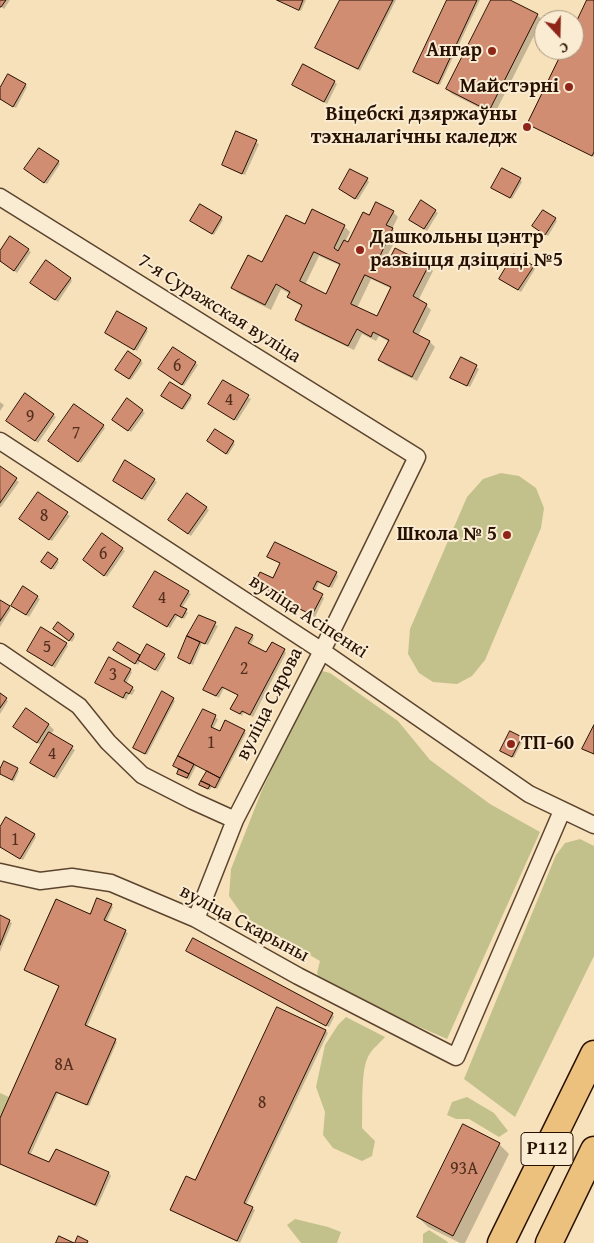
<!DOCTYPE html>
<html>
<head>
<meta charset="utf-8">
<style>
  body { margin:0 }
  #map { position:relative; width:594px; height:1243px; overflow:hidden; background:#f7e1ba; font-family:"Gentium Book Plus",serif }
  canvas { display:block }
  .north { position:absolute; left:534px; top:10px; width:50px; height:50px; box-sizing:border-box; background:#faecd2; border:1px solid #a6947e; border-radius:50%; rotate:159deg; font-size:14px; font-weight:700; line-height:20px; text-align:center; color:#281000 }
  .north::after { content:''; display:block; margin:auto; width:18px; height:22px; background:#8f2418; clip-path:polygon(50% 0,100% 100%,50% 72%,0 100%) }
</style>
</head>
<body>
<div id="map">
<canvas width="594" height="1243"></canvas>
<div class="north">С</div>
</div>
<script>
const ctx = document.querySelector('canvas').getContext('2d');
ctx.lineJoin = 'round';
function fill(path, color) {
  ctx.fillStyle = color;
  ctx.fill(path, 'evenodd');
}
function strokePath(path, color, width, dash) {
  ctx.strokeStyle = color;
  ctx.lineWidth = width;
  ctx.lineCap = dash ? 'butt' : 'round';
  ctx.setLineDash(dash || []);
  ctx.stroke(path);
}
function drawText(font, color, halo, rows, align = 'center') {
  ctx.font = font + ' "Gentium Book Plus",serif';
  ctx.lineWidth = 4;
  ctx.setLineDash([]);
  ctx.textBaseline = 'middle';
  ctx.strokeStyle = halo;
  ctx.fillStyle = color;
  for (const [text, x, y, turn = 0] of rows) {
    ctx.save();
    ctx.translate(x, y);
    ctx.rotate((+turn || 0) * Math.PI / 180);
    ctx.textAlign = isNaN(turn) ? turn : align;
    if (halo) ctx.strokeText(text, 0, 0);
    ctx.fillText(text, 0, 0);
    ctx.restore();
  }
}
fill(new Path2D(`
  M501 473 519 476 536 488 544 508 541 528 485 660 472 676 457 684 433 682 419 673 408 654 410 629 467 497 483 479Z
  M322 671 330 673 398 721 430 760 490 804 540 832 447 1039 323 985 317 973 320 961 243 916 229 896 231 869 262 790 316 677Z
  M580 839 594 846V956L515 1117 464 1079 556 855 565 843Z
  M346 1017 385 1037C380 1043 373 1048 369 1055 360 1069 363 1110 362 1128L375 1141 372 1156 362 1161 333 1148 323 1135 325 1112 316 1087 325 1045 338 1025Z
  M0 1093 9 1097 0 1118Z
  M467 1097 494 1113 508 1131 499 1137 469 1119H456L447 1115 452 1102Z
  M295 1219 328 1227 341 1232 337 1243H301L287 1225Z
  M429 1230 448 1242 447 1243H423V1234Z`), '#c2c18c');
fill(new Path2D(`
  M0 0H10L4 9 0 6Z
  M276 0H306L301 11Z
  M341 0H396L360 71 319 50Z
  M448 0H480L440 85 414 72Z
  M492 0H507L537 15 542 20 494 115 452 94 447 89Z
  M589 0 594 2V157L528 124 564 50H574V30Z
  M334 82 337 84 327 104 294 85Z
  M25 85 27 87 16 108 0 99V90Z
  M237 133 259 144 245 175 223 165Z
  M58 162 60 164 47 184 28 171Z
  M367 179 369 182 358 200 342 191Z
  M520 179 522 182 512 199 495 190Z
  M313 211 344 226 350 232 345 242 349 244 370 216 393 212 398 217 392 229 398 235 385 260 428 266 433 271 418 301 426 305 431 310 418 336 430 342 435 347 417 381 385 365 380 360 389 342 379 336 376 341 362 334 354 350 302 325 297 319 303 307 294 302 288 297 290 294 281 289 271 310 238 293 233 288 306 226ZM319 256 341 266 327 295 305 285ZM371 279 392 289 378 318 357 308Z
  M435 211 438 213 427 231 413 222Z
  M221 218 223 220 214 235 191 221Z
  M555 219 557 221 548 236 536 228Z
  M11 238 31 252 17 273 0 261V253Z
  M533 267 535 269 521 292 503 281Z
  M70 278 72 281 58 302 34 285Z
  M146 329 148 331 137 351 106 333Z
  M174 349 198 365 184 386 162 371Z
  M461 359 479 369 470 387 454 380Z
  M141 361 143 363 131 380 119 372Z
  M224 381 251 399 237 421 212 406Z
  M25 395 56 417 38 443 10 423Z
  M190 396 192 398 184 410 165 398Z
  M0 402 4 405 0 411Z
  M142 411 145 413 131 432 116 422Z
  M103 426 105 428 81 463 52 443Z
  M233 442 235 444 228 455 211 444Z
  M126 462 157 482 145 501 116 483Z
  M0 468 19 482 1 507H0Z
  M39 494 70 516 52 541 23 521Z
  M188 495 209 510 191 536 172 522Z
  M102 535 125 551 107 577 87 562Z
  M57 560 59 562 54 570 45 564Z
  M281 564 336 573 338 576 332 588 319 582 315 592 324 598 315 617 257 588 273 579Z
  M156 573 191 594 182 608 188 613 184 619 178 615 170 628 136 607Z
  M23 588 40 599 29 617 15 608Z
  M0 602 11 609 0 627Z
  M199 617 218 626 208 645 202 643 193 665 179 658Z
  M57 632 73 634 75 637 72 642Z
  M252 636 254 638 250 646 267 654 284 650 286 653 253 717 244 712 242 716 232 709 239 696 224 688 219 698 207 692Z
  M118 643 141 657 164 655 166 658 158 672 140 661 138 665 117 652Z
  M66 644 68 646 55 668 31 653Z
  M130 670 132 672 126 684 135 690 132 695 129 694 126 700 99 685Z
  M0 695 8 701 0 714Z
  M173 699 175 701 147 755 137 750Z
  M204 710 218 719 213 729 220 733 244 731 246 733 217 789 212 786 210 790 203 787 208 771 196 766 189 780 181 776 180 770 175 766Z
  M49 725 54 730 51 734 75 750 57 779 34 765 42 746 15 727Z
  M521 738 523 740 514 758 502 751Z
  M17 769 19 771 14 782 0 773V771Z
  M0 829 34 834 36 837 23 860 0 847Z
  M111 905 113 907 106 923 128 933 87 1027 117 1042 89 1106 58 1093 30 1156 50 1164 56 1151 109 1173 111 1176 97 1207 0 1164V1121L60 986 26 970 90 915Z
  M0 917 12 923 0 952Z
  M190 953 332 1014 334 1017 329 1027Z
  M326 1031 328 1033 246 1205 255 1210 240 1243 174 1212 172 1210Z
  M499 1144 509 1154 465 1243H460L428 1227 418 1217Z`), '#0003');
const building = new Path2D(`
  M0 0H6L1 7H0Z
  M277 0H303L299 10Z
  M340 0H393L358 69 315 48Z
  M447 0H477L438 84 413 72Z
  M491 0H510L538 14 489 111 446 89Z
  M587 0H594V152L592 156 527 124 563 50H574V27Z
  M303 64 335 81 324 102 292 85Z
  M8 74 26 84 13 107 0 99V88Z
  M236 131 257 140 242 174 222 165Z
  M39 148 59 161 44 183 24 169Z
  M502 168 521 178 510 198 491 188Z
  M350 169 368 178 355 199 339 189Z
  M421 200 436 210 424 229 409 220Z
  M376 202 394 211 386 225 393 228 380 256 389 260 395 248 429 265 413 296 427 304 413 332 430 341 412 377 378 360 389 340 373 332 371 337 357 329 348 346 295 320 302 305 287 297 290 292 276 284 265 305 231 288 248 255 262 262 286 215 305 224 312 209 345 225 334 248 338 251 344 240 348 242 363 212 369 215ZM314 252 340 264 326 294 300 281ZM365 275 391 287 377 316 351 304Z
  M200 204 222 217 212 234 190 221Z
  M543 210 556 218 545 235 532 226Z
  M10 236 29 249 14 271 0 261V251Z
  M514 254 534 266 518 290 499 279Z
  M46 260 71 278 55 300 30 283Z
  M117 311 147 328 134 350 105 333Z
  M173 347 196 362 182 385 158 369Z
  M128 351 141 360 129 379 115 370Z
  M461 357 477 365 467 386 450 378Z
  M223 380 249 395 234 420 208 404Z
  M170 382 191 395 182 409 161 396Z
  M25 393 54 414 35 441 6 421Z
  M127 398 143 410 128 431 112 420Z
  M74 404 104 425 78 462 48 441Z
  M215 429 234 441 226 454 207 441Z
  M125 460 155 479 142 499 113 481Z
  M0 466 17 478 0 503Z
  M38 492 68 512 49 540 19 519Z
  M187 493 207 507 188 534 168 520Z
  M102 533 123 548 104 576 83 560Z
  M275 542 337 572 329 587 317 581 313 589 323 594 312 615 253 586 260 572 273 578 280 563 267 557Z
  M48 552 58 559 51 569 41 562Z
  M155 571 189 591 180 606 187 609 182 618 175 614 167 627 133 607Z
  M23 586 38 596 26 615 11 606Z
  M0 600 10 606 0 621Z
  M199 615 216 622 205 644 187 636Z
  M58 622 74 634 69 641 53 629Z
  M41 627 67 643 52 666 27 651Z
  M236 627 253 635 248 643 266 652 272 642 285 649 250 715 242 711 240 714 230 709 238 695 222 687 216 696 203 690Z
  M187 636 200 642 190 664 178 658Z
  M118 642 140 655 135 664 113 650Z
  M147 644 165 654 155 670 138 660Z
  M109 657 131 669 124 681 133 687 129 694 126 692 123 698 95 683Z
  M162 691 174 698 145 754 133 748Z
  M0 693 7 698 0 708Z
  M26 708 49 724 37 743 13 727Z
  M203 709 216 715 211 727 220 731 225 720 245 730 220 778 178 756Z
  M594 725V754L582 749Z
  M510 731 522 737 512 757 500 751Z
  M49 732 73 746 54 777 30 763Z
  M178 756 194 764 189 774 173 766Z
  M4 761 18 768 12 780 0 774V769Z
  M179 769 189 774 187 778 177 774Z
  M207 771 220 778 215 788 201 781Z
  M201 781 210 785 208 789 199 785Z
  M6 817 35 834 20 859 0 847V827Z
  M97 898 112 904 104 920 126 930 85 1025 116 1039 87 1105 56 1092 28 1153 49 1162 56 1149 109 1172 95 1205 0 1164V1118L59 986 24 970 56 899 90 914Z
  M0 915 10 920 0 945Z
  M193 938 333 1013 326 1026 186 951Z
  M277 1007 326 1030 244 1203 253 1207 237 1241 170 1210 186 1176 195 1180Z
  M463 1124 500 1143 453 1236 417 1217Z
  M59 1236 74 1243H56Z
  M78 1236 88 1241 87 1243H75Z`);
fill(building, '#d08d72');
strokePath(building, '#281000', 1);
const minor = new Path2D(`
  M0 197 417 457 322 651 235 820 196 919
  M0 441 322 651 529 794 594 825
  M0 652 79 706 108 742 142 775 193 801 235 820
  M0 872 40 881 72 877 111 883 196 919 298 976 456 1057 562 811`);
const primary = new Path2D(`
  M501 1243 594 1054
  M549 1243 594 1150`);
strokePath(minor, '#5c442e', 19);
strokePath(primary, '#281000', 29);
strokePath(minor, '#faecd2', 16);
strokePath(primary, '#ecc07d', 26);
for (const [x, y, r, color] of [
  [492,51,5,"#8f2418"],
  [569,87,5,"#8f2418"],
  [527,127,5,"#8f2418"],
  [360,250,5,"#8f2418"],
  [507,535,5,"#8f2418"],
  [511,744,5,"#8f2418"]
]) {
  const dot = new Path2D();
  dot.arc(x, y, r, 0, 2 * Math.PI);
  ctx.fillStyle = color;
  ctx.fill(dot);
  strokePath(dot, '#faecd2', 2);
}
drawText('18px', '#522f1c', null, [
  ["6",177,366],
  ["4",229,400],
  ["9",30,417],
  ["7",76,433],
  ["8",44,516],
  ["6",103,554],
  ["4",162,598],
  ["5",47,647],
  ["2",244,669],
  ["3",113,675],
  ["1",211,743],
  ["4",52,754],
  ["1",15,840],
  ["8А",64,1065],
  ["8",262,1103],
  ["93А",464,1169]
]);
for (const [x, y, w] of [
  [547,1149,52]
]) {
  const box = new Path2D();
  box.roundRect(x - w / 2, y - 16.5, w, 33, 4);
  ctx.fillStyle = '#faecd2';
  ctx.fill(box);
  strokePath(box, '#281000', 1);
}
drawText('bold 19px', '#281000', null, [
  ["Р112",547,1149]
]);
drawText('bold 20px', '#281000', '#faecd2', [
  ["Ангар",482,51],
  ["Майстэрні",559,87],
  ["Віцебскі дзяржаўны",517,115],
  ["тэхналагічны каледж",517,138],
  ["Дашкольны цэнтр",370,238,"left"],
  ["развіцця дзіцяці №5",370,261,"left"],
  ["Школа № 5",497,535],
  ["ТП-60",521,744,"left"]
], 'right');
drawText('20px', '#281000', '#faecd2', [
  ["7-я Суражская вуліца",219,309,32],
  ["вуліца Асіпенкі",308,617,33],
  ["вуліца Сярова",270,704,-63],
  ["вуліца Скарыны",244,924,28]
]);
</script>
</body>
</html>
